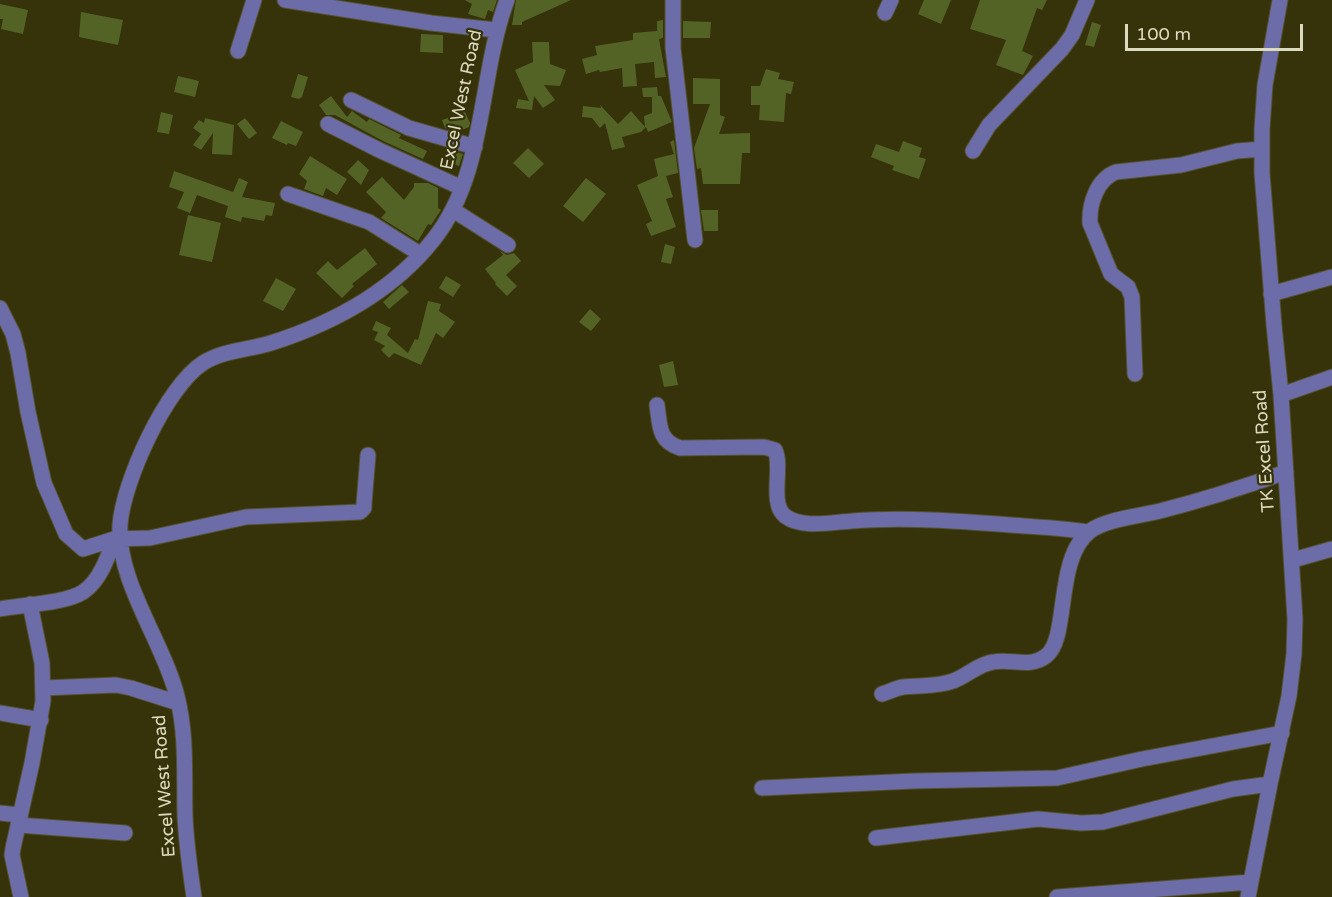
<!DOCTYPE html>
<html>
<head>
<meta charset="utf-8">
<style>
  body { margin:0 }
  #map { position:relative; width:1332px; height:897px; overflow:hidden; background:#36320a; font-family:"Varela Round",sans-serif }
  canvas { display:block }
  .scale { position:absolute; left:1125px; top:24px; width:178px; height:27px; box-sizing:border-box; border:3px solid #dcdabf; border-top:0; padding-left:8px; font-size:18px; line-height:21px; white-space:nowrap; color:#dcdabf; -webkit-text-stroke:4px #36320a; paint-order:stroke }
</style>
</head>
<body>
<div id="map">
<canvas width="1332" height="897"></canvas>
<div class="scale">100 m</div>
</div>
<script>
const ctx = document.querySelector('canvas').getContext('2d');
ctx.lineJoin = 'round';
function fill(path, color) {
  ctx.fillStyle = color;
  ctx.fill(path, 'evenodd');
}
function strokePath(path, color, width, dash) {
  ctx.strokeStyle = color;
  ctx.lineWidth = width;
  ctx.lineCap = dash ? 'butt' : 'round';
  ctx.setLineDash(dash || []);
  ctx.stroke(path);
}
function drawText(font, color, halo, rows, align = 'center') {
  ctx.font = font + ' "Varela Round",sans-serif';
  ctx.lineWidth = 4.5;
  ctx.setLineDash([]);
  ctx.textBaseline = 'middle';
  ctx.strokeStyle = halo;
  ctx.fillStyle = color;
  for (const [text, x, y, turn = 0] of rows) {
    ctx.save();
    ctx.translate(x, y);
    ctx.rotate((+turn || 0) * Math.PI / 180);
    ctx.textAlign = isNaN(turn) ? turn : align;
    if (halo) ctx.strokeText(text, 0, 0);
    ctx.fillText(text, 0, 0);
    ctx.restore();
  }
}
fill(new Path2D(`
  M465 0H497L493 12 488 10 485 19 468 14 472 4Z
  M516 0H571L522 22V25H512Z
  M924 0H951L941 24 918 14Z
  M980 0H1047L1042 10 1037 8 1022 51 1033 56 1023 75 996 65 1006 40 970 29Z
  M0 4 28 10 23 34 1 29 3 19H0Z
  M81 12 123 20 118 45 79 37Z
  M663 20V38L659 39 666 77 655 78 654 62 635 64 637 86 623 87 622 68 600 72 599 70 586 74 582 59 597 55 595 46 633 40V33L657 31V21Z
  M683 21 711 22 710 38H683Z
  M1092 22 1101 25 1094 47 1085 45Z
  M421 34 443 35V53L420 52Z
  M532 42H549L550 64 566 70 560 86 544 85 555 100 543 108 534 96 532 110 516 108 518 99 529 101 515 70 533 62Z
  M766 69 780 73 778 79 794 82 791 94 786 93 784 122 759 120 760 105H751V86H760Z
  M298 74 308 77 302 97 299 99 291 97Z
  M178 76 199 81 195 97 174 92Z
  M693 78 720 79V115L725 117 719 134 750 133V153H742L740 184H703L701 168 697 169 694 148 710 104H693Z
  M657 87 658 96H661L672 122 648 132 646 127 641 132 622 137 625 147 612 150 605 123 600 128 592 118 582 117 583 106 601 108 600 105 618 124 631 111 645 127 644 116 652 113V97H643L642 88Z
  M331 96 347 117 352 111 367 122 369 119 401 135 399 138 427 151 423 159 383 141 335 115H326L319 105Z
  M161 112 173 115 169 134 157 132Z
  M465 112 470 123 469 127 457 132 445 128 442 120Z
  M205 118 234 125 232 155 212 154 213 133 201 150 193 145 201 134 193 128 199 120 204 123Z
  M245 118 257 133 249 139 237 124Z
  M281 121 303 132 296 146 288 143 287 145 272 138Z
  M674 140 678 173 666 176 673 197 666 199 676 227 651 236 646 224 652 221 637 185 658 176 654 159 674 154 670 142Z
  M903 141 922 148 919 157 926 159 919 179 892 170 894 166 871 157 876 144 899 152Z
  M528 148 544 164 529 178 513 163Z
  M448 149 463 154 459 166 444 161Z
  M310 156 347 179 337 195 326 188 323 196 304 189 307 181 299 174Z
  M358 160 369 170 361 185 347 172Z
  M174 171 233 192 239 178 248 182 242 197 275 203 272 216 266 215 264 221 242 217 241 222 225 217 228 206 197 195 190 213 177 208 184 192 169 187Z
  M382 177 404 200 414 187V183H428L438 188V208L441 210 431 225 428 224 418 241 381 218 386 212 366 192Z
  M586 178 606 194 583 222 563 206Z
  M701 210H718V231H704Z
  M188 215 221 223 212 262 179 255Z
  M665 244 675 247 671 264 661 262Z
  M365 248 377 264 352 284 354 286 342 298 316 273 328 261 337 270Z
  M500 251 507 255 514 253 521 261 506 275 517 286 507 296 495 284 496 283 485 269 503 255Z
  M446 276 461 285 453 297 439 288Z
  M276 278 296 289 283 311 263 301Z
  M402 285 409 292 389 309 383 302Z
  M428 301 441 304 439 311 455 322 443 338 436 333 421 365 394 353 389 358 381 350 385 346 374 340 378 332 372 330 376 321 391 328 387 335 408 353 415 339 418 340Z
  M590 309 601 319 591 331 579 322Z
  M673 361 678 385 664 387 659 365Z`), '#536326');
const minor = new Path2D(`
  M285 0 431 23 496 30
  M673 0V48L695 240
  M885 13 891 0
  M238 51 254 0
  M351 100 409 128 475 147
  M328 124 379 150 462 188
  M973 151 989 125 1062 49 1072 35 1087 0
  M288 194 369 222 420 254
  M453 210 508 245
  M1271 294 1332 277
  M0 308 13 334 18 353 28 412 44 483 66 534 83 549 114 539 150 538 246 517 360 512 364 508V504L368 455
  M1135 374 1132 297 1128 287 1111 274 1090 223C1089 204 1097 179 1116 172L1181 165 1237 151 1262 149
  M1281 395 1332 377
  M657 405C660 425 658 441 680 448L764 447 775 450C783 467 769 503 785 516 802 529 833 522 852 521 905 517 959 521 1011 525 1037 527 1063 528 1089 532
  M1293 560 1332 549
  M0 609C21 605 67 603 83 592 100 581 108 557 114 539
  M43 688 116 685 131 688 178 703
  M882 694C889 692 896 688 903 687 919 685 937 687 953 681 967 676 978 664 993 662 1011 658 1029 669 1046 656 1070 638 1054 559 1090 531 1106 519 1140 516 1160 511 1203 500 1244 487 1286 472
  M0 713 41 720
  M762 788 914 781 1057 778 1142 759 1282 733
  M0 813 19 815
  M18 825 125 833
  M876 838 1038 819 1081 823 1103 822 1233 789 1270 784
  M21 897 12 855 13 848 32 763 43 701 42 663 30 604
  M194 897C190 870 186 843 185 815 184 775 187 735 177 696 163 641 117 582 120 525 123 482 166 387 203 363 224 350 248 350 271 343 334 323 393 291 434 239 487 171 478 78 507 0
  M1057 897 1251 882
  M1248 897 1270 784 1289 696 1294 654 1295 619 1281 395 1274 325 1262 173V129L1265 85 1280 0`);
strokePath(minor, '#54502b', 17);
strokePath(minor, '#6b6ca8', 15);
drawText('18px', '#dcdabf', '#36320a', [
  ["Excel West Road",462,100,-78],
  ["TK Excel Road",1265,451,-94],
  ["Excel West Road",165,786,-94]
]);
</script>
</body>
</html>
